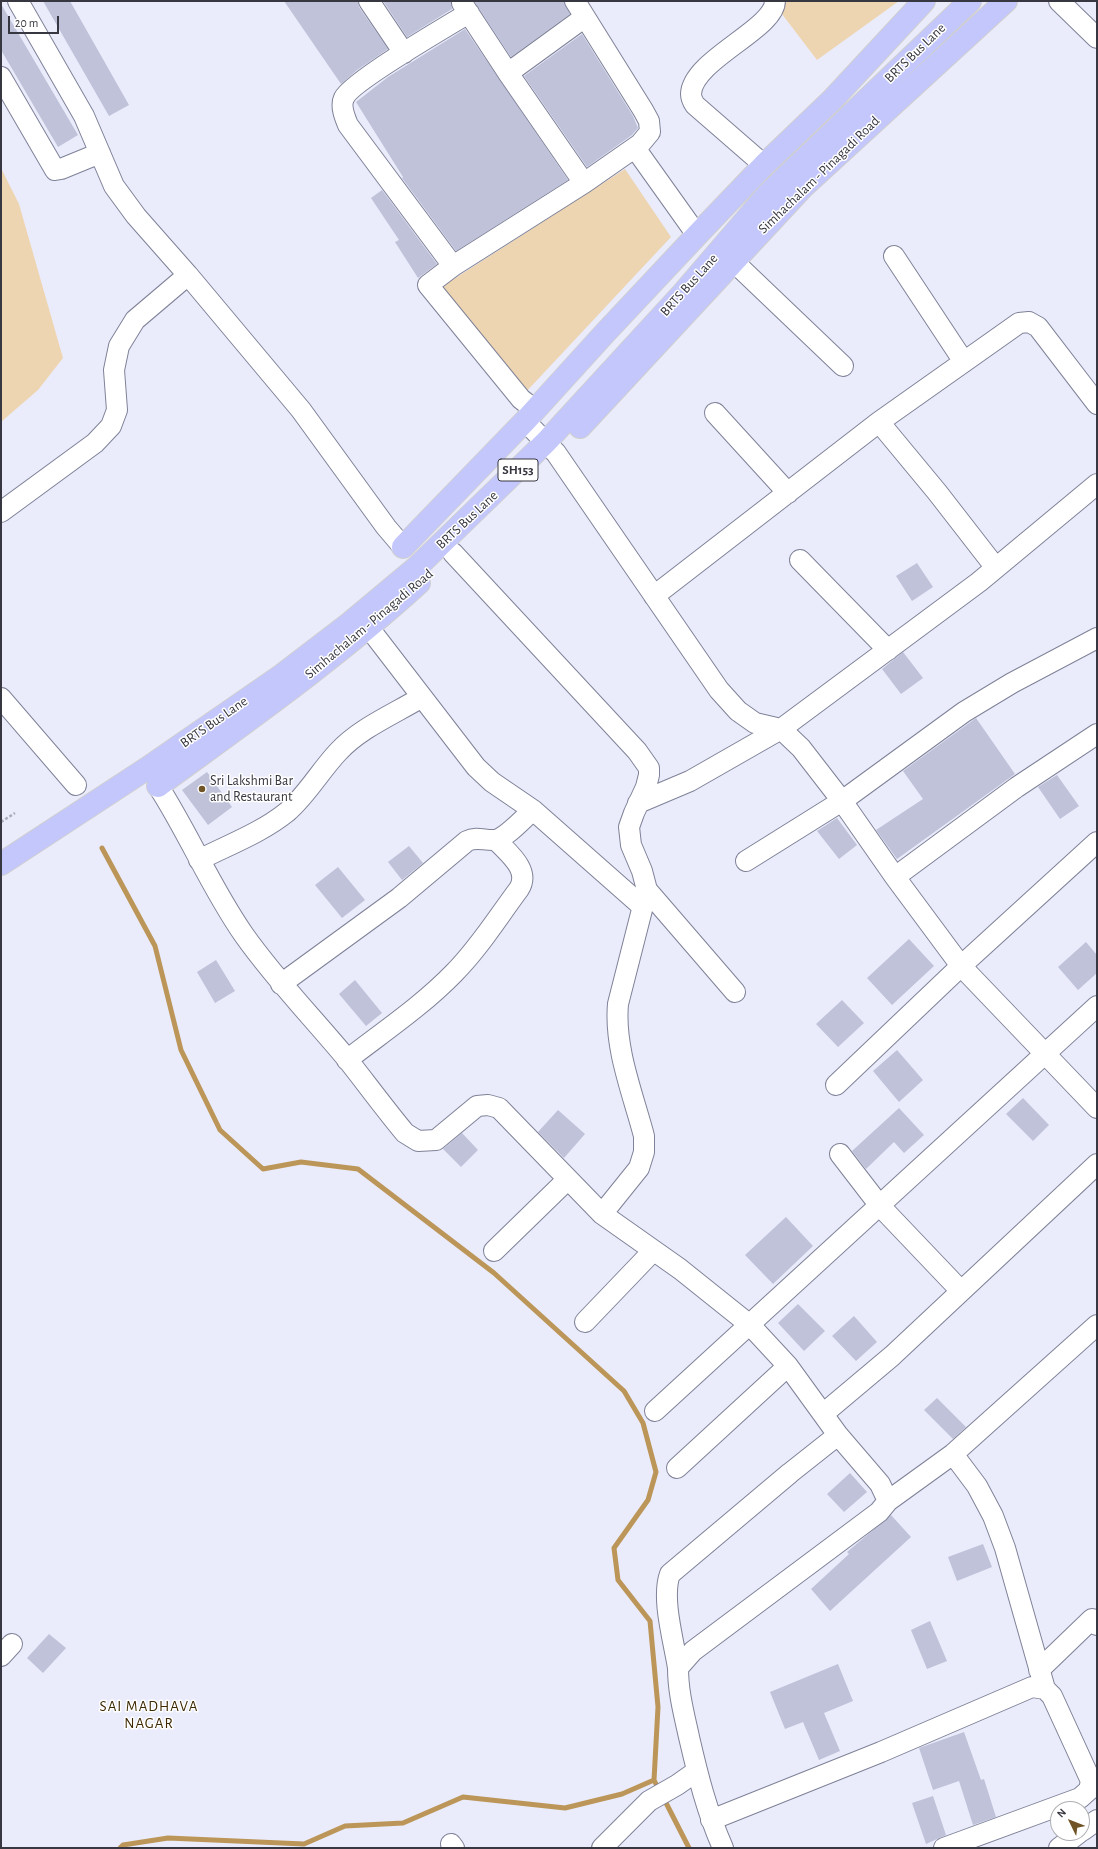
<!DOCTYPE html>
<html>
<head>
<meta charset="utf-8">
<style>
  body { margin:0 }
  #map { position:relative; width:1098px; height:1849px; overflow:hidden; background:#eaecfb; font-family:"Alegreya Sans",sans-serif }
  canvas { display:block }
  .frame { position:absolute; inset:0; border:2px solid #363740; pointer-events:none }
  .north { position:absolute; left:1050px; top:1801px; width:40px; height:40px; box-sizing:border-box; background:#fff; border:1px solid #afafb3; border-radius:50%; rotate:313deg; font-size:11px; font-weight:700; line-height:16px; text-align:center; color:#363740 }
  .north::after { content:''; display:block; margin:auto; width:14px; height:18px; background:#705427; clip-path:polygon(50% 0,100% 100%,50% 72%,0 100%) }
  .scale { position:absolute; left:8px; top:16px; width:51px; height:18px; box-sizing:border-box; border:2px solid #363740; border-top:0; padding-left:5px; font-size:12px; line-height:14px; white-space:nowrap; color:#363740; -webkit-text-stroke:3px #fff; paint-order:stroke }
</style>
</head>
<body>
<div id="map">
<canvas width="1098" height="1849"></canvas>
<div class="frame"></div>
<div class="north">N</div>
<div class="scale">20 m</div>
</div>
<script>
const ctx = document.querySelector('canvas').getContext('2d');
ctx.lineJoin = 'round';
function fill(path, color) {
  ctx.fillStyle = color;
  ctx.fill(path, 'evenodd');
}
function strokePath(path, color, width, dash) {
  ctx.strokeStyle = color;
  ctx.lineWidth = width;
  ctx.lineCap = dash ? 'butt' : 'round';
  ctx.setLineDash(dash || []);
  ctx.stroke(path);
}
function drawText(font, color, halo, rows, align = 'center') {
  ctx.font = font + ' "Alegreya Sans",sans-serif';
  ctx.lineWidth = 3;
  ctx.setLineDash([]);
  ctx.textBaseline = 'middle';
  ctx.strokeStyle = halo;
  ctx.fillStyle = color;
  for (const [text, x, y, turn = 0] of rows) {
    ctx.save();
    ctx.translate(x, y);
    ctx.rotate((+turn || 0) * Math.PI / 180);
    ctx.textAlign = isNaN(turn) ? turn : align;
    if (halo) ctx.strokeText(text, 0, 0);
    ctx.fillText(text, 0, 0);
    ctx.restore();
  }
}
fill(new Path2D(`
  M772 1H899L817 60Z
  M1 168 19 204 63 358 38 390 1 422Z
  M625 169 671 237 525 393 440 288Z`), '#eed5b1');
strokePath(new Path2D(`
  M102 848 155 946 181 1050 220 1130 263 1169 301 1162 358 1169 494 1273 624 1391 643 1423 656 1472 648 1500 614 1548 618 1580 650 1621 658 1707 654 1780 659 1790
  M663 1797 689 1848
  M120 1848 123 1845 168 1838 304 1844 345 1826 403 1823 463 1797 565 1808 622 1794 654 1780`), '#bc9659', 5);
fill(new Path2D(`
  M43 1H70L129 105 109 116Z
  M284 1H358L359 7 388 49 357 70 341 84Z
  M383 1H451L452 9 407 37Z
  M474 1H564L570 14 511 57Z
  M1 4 78 135 58 147 1 50Z
  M465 29 568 180 456 251 402 178 403 177 356 102 388 77Z
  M582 34 633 116 638 128 632 135 587 167 524 76Z
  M382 190 437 264 418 278 395 242 399 240 371 198Z
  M917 563 933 587 912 601 896 576Z
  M903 652 923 678 901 694 882 669Z
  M976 718 1015 774 897 859 876 830 923 799 903 771Z
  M207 772 232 807 208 825 182 790Z
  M1057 775 1079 806 1060 819 1038 787Z
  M837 818 857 845 839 859 817 831Z
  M409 846 423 863 402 880 388 862Z
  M338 867 365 900 342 918 315 885Z
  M909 939 934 966 892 1005 867 978Z
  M1086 942 1097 955V973L1078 990 1058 967Z
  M216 960 235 991 215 1003 197 972Z
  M355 980 382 1013 366 1026 339 994Z
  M842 1000 864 1023 838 1047 816 1024Z
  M897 1050 923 1080 899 1102 873 1071Z
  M1023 1098 1049 1125 1033 1141 1006 1114Z
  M899 1108 924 1135 904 1153 894 1142 866 1169 852 1151Z
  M558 1110 585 1134 564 1158 538 1132Z
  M462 1133 478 1150 461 1167 443 1149Z
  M786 1217 813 1246 773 1284 745 1255Z
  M798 1304 825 1331 804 1351 778 1323Z
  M854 1316 877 1342 856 1361 832 1336Z
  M937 1398 966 1427 953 1439 924 1410Z
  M850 1473 867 1492 844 1512 827 1494Z
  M891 1515 911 1537 830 1611 811 1589 849 1554 847 1552Z
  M983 1544 992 1567 957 1581 948 1557Z
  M930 1621 947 1661 927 1669 911 1630Z
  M49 1634 66 1648 43 1673 27 1658Z
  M838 1664 853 1701 824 1713 840 1751 819 1760 803 1722 785 1729 770 1692Z
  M964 1732 981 1780 984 1779 996 1817 973 1825 959 1781 933 1790 919 1748Z
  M933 1796 946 1835 926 1844 912 1803Z`), '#bfc2d9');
const minor = new Path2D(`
  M18 1 84 116 114 186 136 216 188 275 301 410 386 527 403 547
  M369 1 404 53
  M1059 1 1097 38
  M462 3 508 73 584 183
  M469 13C449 25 351 82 344 98 340 106 345 118 348 125L453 266 428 285 521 399 535 410
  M508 73 585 17
  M1 77 55 170 61 169 100 153
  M635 148 697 235
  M764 165 695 105C693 102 691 97 691 94 692 60 775 29 775 1
  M894 256 964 362
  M733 261 843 366
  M453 266 584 183 640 144 650 132 649 121 643 110 575 1
  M715 413 788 493
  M525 421 556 453 719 690 738 711 755 723 781 729 801 748 842 801 895 877 961 966 1097 1108
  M879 422 937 492 996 568
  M1 512 95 443 111 426 117 410 114 370 119 346 135 320 188 275
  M453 553 637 751 649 768V775L646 787 634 813 629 827 631 845 642 871 647 890 618 1004C614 1048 633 1094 644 1136V1152L639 1168 602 1214
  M800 560 888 650
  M654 596 879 422 1019 323 1029 322 1038 327 1097 404
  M369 628 476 767 492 782 533 810 643 907
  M1 698 76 785
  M158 786C189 834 211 888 244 935 275 979 313 1018 347 1059 366 1083 385 1109 405 1133L418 1141 436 1140 477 1106 488 1105 499 1108 602 1214 680 1269 750 1325 788 1366 838 1435 880 1484 888 1501 879 1512 693 1651 678 1668C678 1692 684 1714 689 1737 698 1776 707 1812 723 1848
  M638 803 690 781 781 729 979 582 1097 484
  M199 860C228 845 261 833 287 812 307 795 320 771 338 752 360 728 394 714 422 697
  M746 861 842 801 964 712 1012 683 1097 638
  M895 877 1017 787 1097 734
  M647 890 735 992
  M281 984 399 898 467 841C477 836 485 841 495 840 506 838 524 818 533 810
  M347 1060C383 1032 422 1006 454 973 479 948 498 917 519 889 531 870 508 853 496 840
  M836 1085 961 966 1097 842
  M840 1154 880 1206 961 1291
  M494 1251 568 1179
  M585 1322 653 1251
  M655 1411 1097 1006
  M823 1414 892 1356 1097 1164
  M953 1454 977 1486 993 1516 1005 1548 1045 1689
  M677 1468 788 1366
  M888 1501 953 1454 1097 1325
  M1 1656 12 1644
  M678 1668C674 1642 661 1598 670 1574L790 1473 838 1435
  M1039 1670 1092 1619 1097 1625
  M711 1820 881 1752 1032 1687 1045 1689 1052 1696 1091 1781 1089 1790 1080 1798 944 1848
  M1082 1831 1097 1820
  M451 1844 454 1848
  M602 1848 649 1801 677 1785 697 1771
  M1059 1848 1079 1833`);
const major = new Path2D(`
  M580 427 802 188 1006 1
  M403 547 525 421 605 333 697 235 764 165 832 100 924 1
  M158 786C247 721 337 658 419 583
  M1 864 146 769 282 675 350 623 417 567 546 442 683 293 768 194 970 1`);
strokePath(minor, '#7f8298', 22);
strokePath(major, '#cfcfd1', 24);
strokePath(new Path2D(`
  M1 822 15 813`), '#acadba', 2.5, [3, 2]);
strokePath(minor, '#fff', 20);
strokePath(major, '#c4c7fb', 22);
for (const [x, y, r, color] of [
  [202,789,4,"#705427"]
]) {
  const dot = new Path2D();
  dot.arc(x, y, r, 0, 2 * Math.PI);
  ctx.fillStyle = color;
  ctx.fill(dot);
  strokePath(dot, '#fff', 1.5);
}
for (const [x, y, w] of [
  [518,470,40]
]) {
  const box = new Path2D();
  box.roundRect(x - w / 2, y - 11, w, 22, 3);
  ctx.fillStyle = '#fff';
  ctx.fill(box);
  strokePath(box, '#363740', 1);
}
drawText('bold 13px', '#363740', null, [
  ["SH153",518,470]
]);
drawText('14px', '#363740', '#fff', [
  ["BRTS Bus Lane",915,53,-44],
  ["Simhachalam - Pinagadi Road",819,175,-44],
  ["BRTS Bus Lane",689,285,-48],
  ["BRTS Bus Lane",467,520,-43],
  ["Simhachalam - Pinagadi Road",369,624,-40],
  ["BRTS Bus Lane",214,722,-35]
]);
drawText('14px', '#363740', '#fff', [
  ["Sri Lakshmi Bar",210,781],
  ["and Restaurant",210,797]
], 'left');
ctx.letterSpacing = '1px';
drawText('15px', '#3d2802', '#fff', [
  ["SAI MADHAVA",149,1706],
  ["NAGAR",149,1723]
]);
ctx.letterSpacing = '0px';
</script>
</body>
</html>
